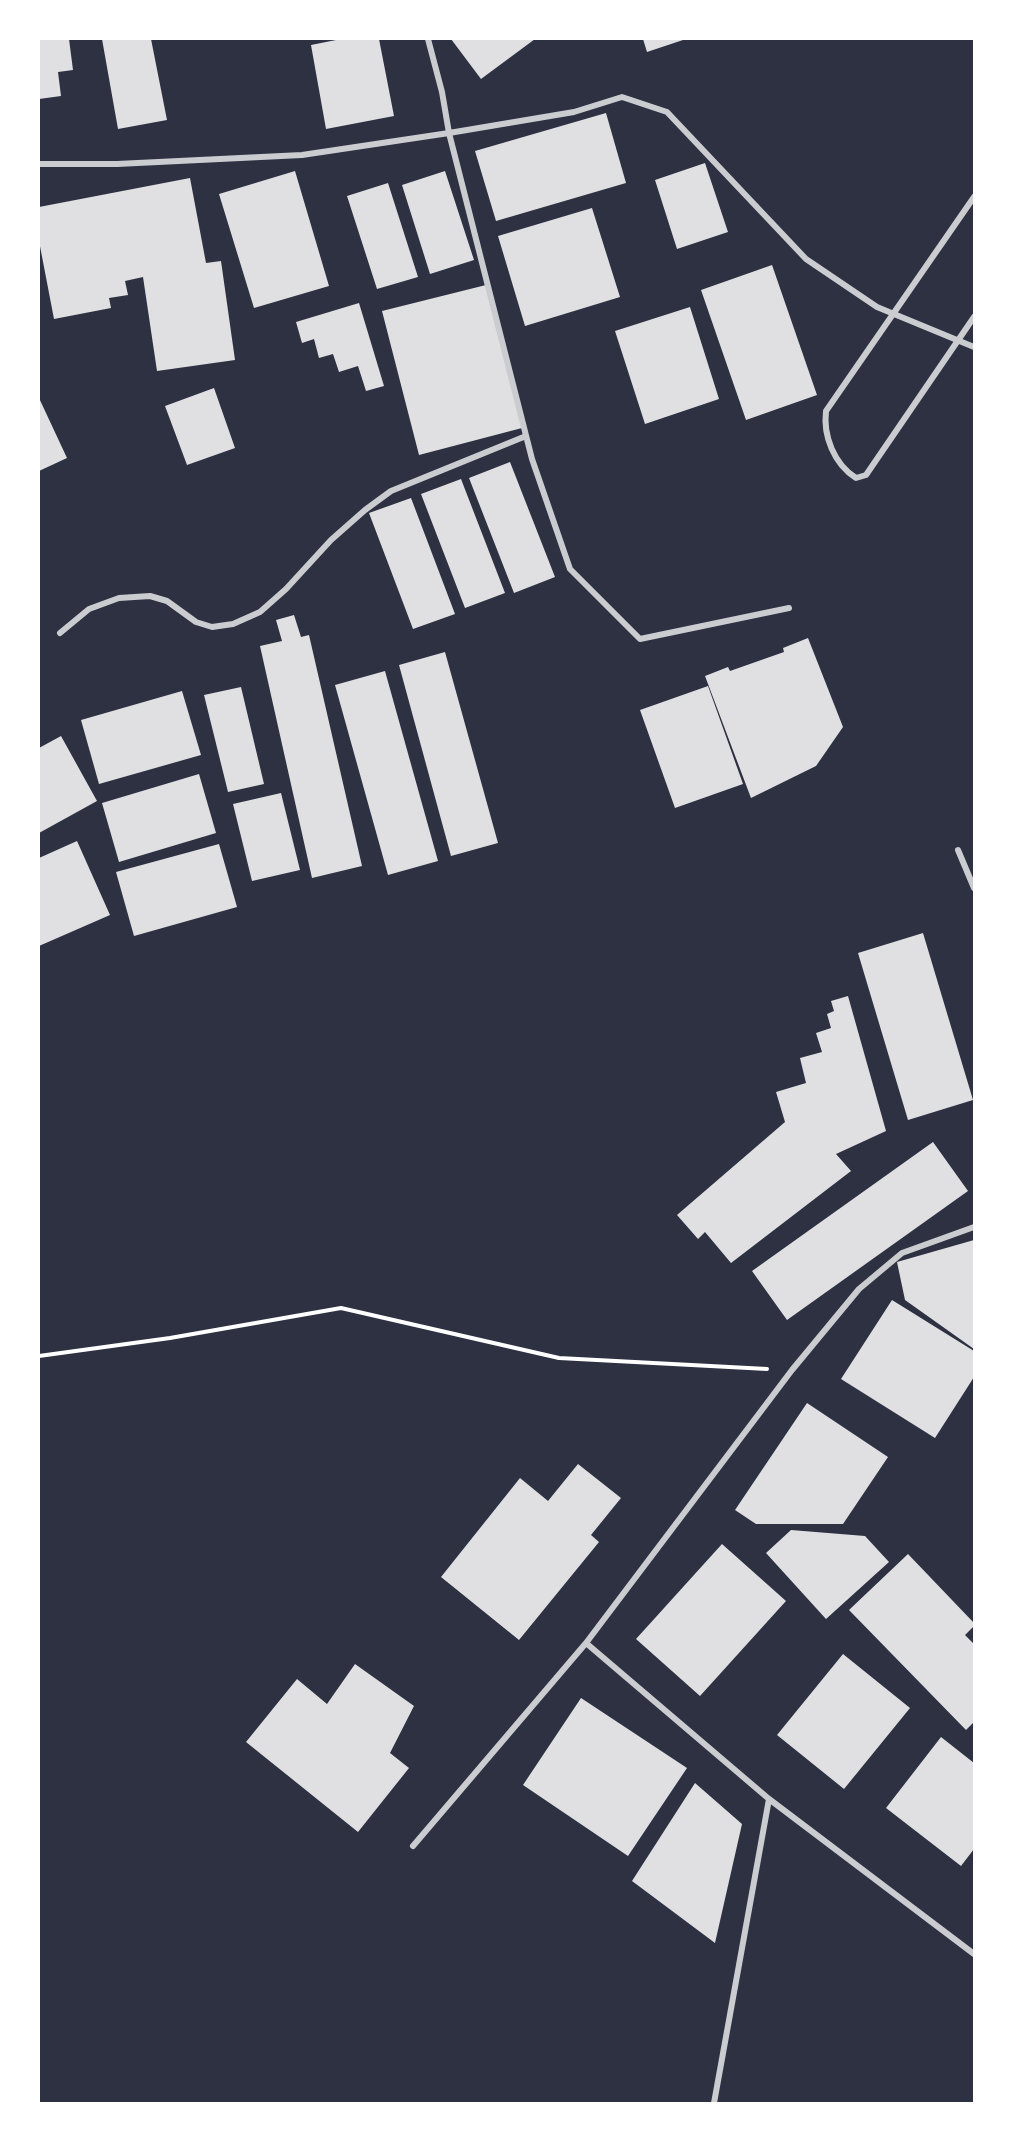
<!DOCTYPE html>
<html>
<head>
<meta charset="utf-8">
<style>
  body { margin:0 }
  #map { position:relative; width:1013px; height:2142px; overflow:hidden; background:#2d3142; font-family:"IBM Plex Sans",sans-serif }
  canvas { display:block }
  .frame { position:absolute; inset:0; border:40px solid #fff; pointer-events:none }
</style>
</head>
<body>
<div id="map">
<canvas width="1013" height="2142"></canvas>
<div class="frame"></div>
</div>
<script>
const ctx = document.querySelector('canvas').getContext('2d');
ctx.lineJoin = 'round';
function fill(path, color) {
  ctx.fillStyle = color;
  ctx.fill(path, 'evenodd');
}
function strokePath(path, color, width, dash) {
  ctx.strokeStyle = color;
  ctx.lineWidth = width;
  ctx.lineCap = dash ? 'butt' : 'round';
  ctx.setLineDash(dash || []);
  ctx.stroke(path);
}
fill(new Path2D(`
  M39 39H69L73 70 58 72 61 96 39 99Z
  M102 39H151L167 120 118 129Z
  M341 39H379L394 116 326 129 311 45Z
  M451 39H535L481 79Z
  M643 39H686L647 52Z
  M606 113 626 183 496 221 475 151Z
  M705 163 728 232 677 249 655 180Z
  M295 171 329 286 254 308 219 194Z
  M445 171 474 260 430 274 402 185Z
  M190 178 206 263 221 261 235 360 157 371 143 277 125 281 128 295 109 298 111 308 54 319 39 241V207Z
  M388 183 418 277 377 289 347 196Z
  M592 208 620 297 525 326 498 236Z
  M772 265 817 395 746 420 701 290Z
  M486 285 522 428 419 455 382 311Z
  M359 303 384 386 366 391 358 366 339 372 333 354 319 358 314 339 302 343 296 322Z
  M690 307 719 399 645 424 615 331Z
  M214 388 235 448 187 465 165 406Z
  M39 398 67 458 39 471Z
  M510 462 555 577 514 593 469 478Z
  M461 479 505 593 465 608 421 494Z
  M411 498 455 614 413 629 369 513Z
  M294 615 301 637 309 635 362 866 312 878 260 646 282 641 276 620Z
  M808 638 843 727 816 766 751 798 705 676 728 667 730 671 784 652 783 648Z
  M445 652 498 843 451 856 399 665Z
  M385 671 438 861 388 875 335 685Z
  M708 686 743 784 675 808 640 710Z
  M241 687 264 784 228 792 204 695Z
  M182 691 201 755 99 784 81 720Z
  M61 736 97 801 39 833V748Z
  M199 774 216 833 119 862 102 803Z
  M281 793 300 870 252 881 233 804Z
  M77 841 110 915 39 946V858Z
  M219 844 237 907 134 936 116 872Z
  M923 933 973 1100 908 1120 858 953Z
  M848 996 886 1131 836 1154 851 1171 731 1263 705 1232 698 1239 677 1215 785 1122 776 1092 806 1083 800 1058 822 1052 816 1033 831 1028 827 1014 834 1011 831 1001Z
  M933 1142 968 1191 787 1320 752 1271Z
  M974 1240V1349L905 1300 897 1262Z
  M892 1300 974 1351V1377L935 1438 841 1379Z
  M807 1403 888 1457 843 1524H756L735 1510Z
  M578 1464 621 1498 591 1535 599 1542 519 1640 441 1577 520 1478 548 1501Z
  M791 1530 865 1536 889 1562 826 1619 766 1553Z
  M722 1544 786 1601 700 1696 636 1639Z
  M908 1554 974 1623V1626L965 1635 974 1644V1722L966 1730 849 1610Z
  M843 1654 910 1708 844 1789 777 1735Z
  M355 1664 414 1706 390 1753 409 1768 358 1832 246 1742 297 1679 327 1704Z
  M581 1698 687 1768 628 1856 523 1785Z
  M941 1737 974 1763V1849L961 1866 886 1808Z
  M695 1783 742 1824 715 1943 632 1881Z`), '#e0e0e3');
strokePath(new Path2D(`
  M39 1356 170 1338 341 1308 559 1358 767 1369`), '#fff', 4);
strokePath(new Path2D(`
  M39 164H117L302 155 449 133 442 92 428 39
  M974 197 826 411C823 436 834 464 856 478L866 475 974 317
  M789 608 640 639 570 569 532 459 449 133 574 112 622 97 667 112 806 259 877 307 974 347
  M60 633 89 609 119 598 150 596 167 601 196 622 212 627 233 624 260 612 286 589 331 540 365 510 391 491 526 436
  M958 850 974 888
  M974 1227 902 1253 859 1289 792 1370 586 1643 769 1799 974 1954
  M413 1846 586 1643
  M714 2103 769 1799`), '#caccd0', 6);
</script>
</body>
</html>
